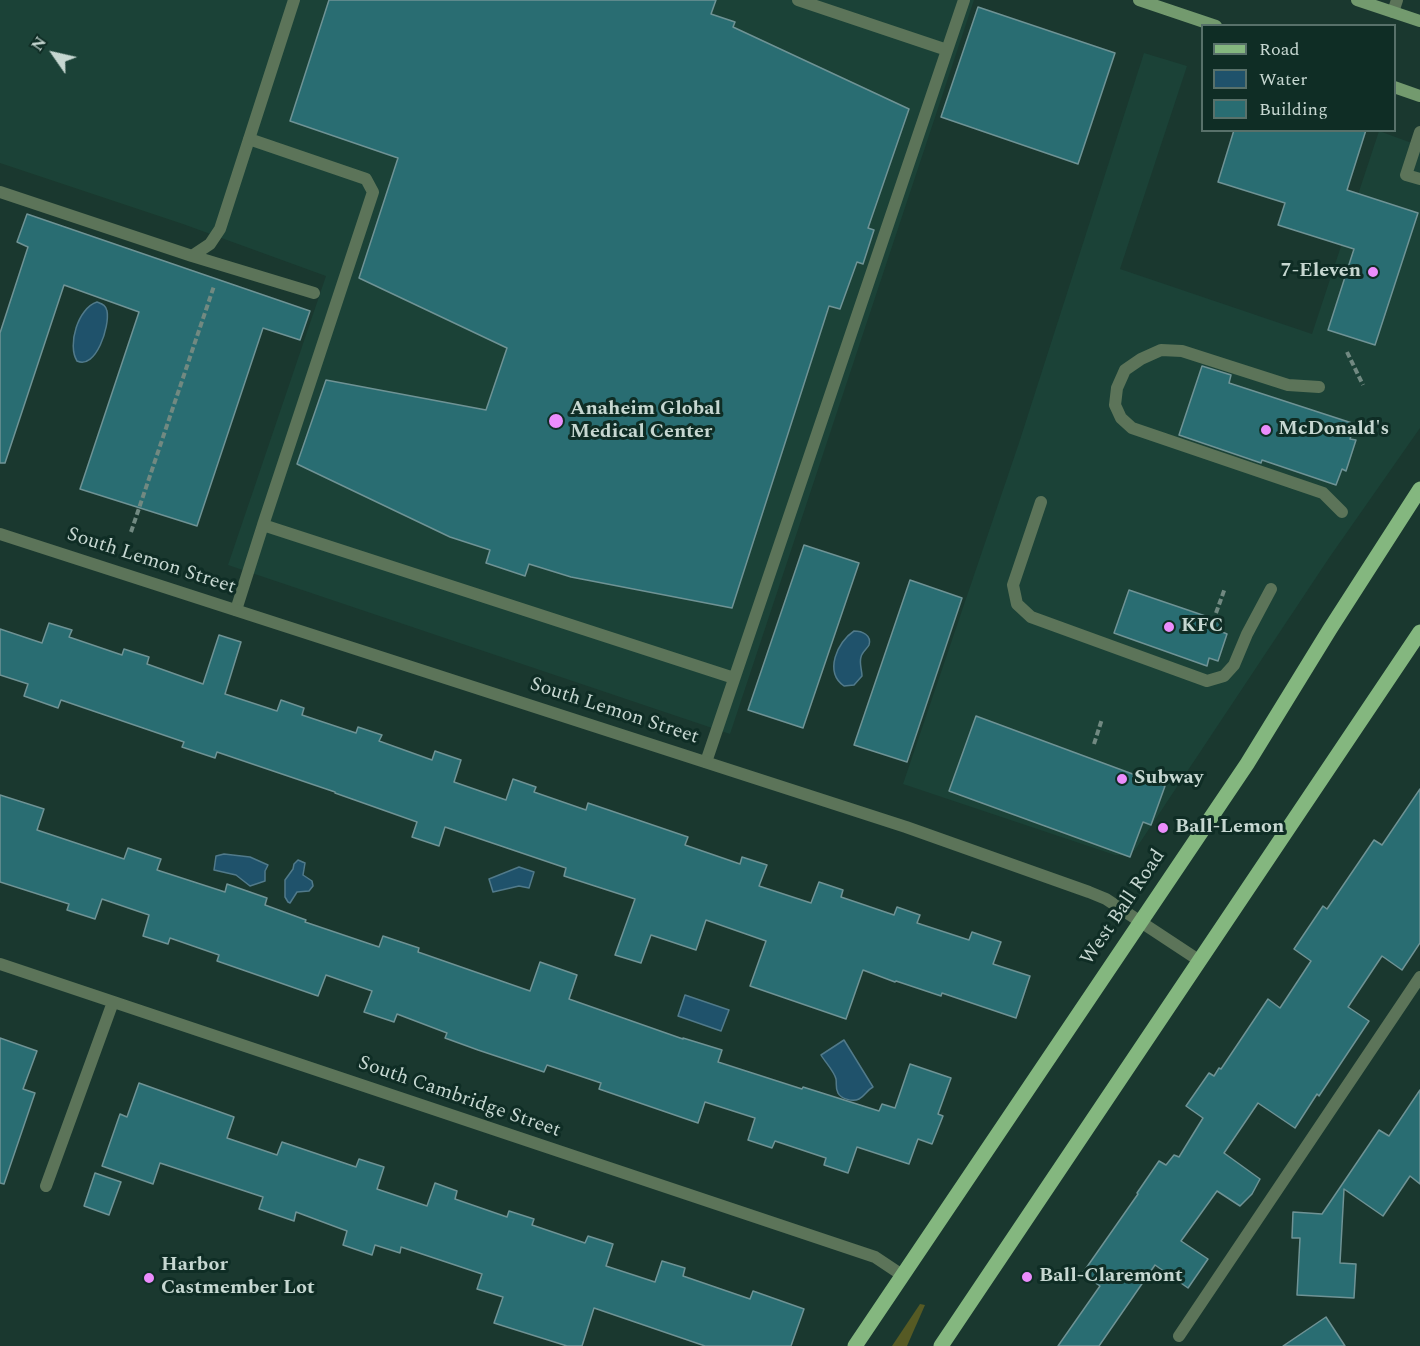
<!DOCTYPE html>
<html>
<head>
<meta charset="utf-8">
<style>
  body { margin:0 }
  #map { position:relative; width:1420px; height:1346px; overflow:hidden; background:#1a382f; font-family:Spectral,serif }
  canvas { display:block }
  .legend { position:absolute; left:1201px; top:24px; width:195px; height:108px; box-sizing:border-box; background:#0f2d25; border:2px solid #58716a; margin:0; padding:8px 10px; list-style:none; font-size:18px; color:#c6d7d1 }
  .legend li { display:flex; align-items:center; gap:12px; height:30px }
  .legend b { width:30px; border:2px solid #58716a }
  .north { position:absolute; left:24px; top:24px; width:60px; height:60px; -webkit-text-stroke:4px #0f2d25; paint-order:stroke; rotate:304deg; font-size:16px; font-weight:700; line-height:24px; text-align:center; color:#c6d7d1 }
  .north::after { content:''; display:block; margin:auto; width:21px; height:27px; background:#c6d7d1; clip-path:polygon(50% 0,100% 100%,50% 72%,0 100%) }
</style>
</head>
<body>
<div id="map">
<canvas width="1420" height="1346"></canvas>
<ul class="legend">
<li><b style="height:8px;background:#84b77f"></b>Road</li>
<li><b style="height:16px;background:#1f526b"></b>Water</li>
<li><b style="height:16px;background:#296d72"></b>Building</li>
</ul>
<div class="north">N</div>
</div>
<script>
const ctx = document.querySelector('canvas').getContext('2d');
ctx.lineJoin = 'round';
function fill(path, color) {
  ctx.fillStyle = color;
  ctx.fill(path, 'evenodd');
}
function strokePath(path, color, width, dash) {
  ctx.strokeStyle = color;
  ctx.lineWidth = width;
  ctx.lineCap = dash ? 'butt' : 'round';
  ctx.setLineDash(dash || []);
  ctx.stroke(path);
}
function drawText(font, color, halo, rows, align = 'center') {
  ctx.font = font + ' Spectral,serif';
  ctx.lineWidth = 6;
  ctx.setLineDash([]);
  ctx.textBaseline = 'middle';
  ctx.strokeStyle = halo;
  ctx.fillStyle = color;
  for (const [text, x, y, turn = 0] of rows) {
    ctx.save();
    ctx.translate(x, y);
    ctx.rotate((+turn || 0) * Math.PI / 180);
    ctx.textAlign = isNaN(turn) ? turn : align;
    if (halo) ctx.strokeText(text, 0, 0);
    ctx.fillText(text, 0, 0);
    ctx.restore();
  }
}
fill(new Path2D(`
  M0 0H974L730 734 228 565 326 276 183 224 0 163Z
  M1144 53 1187 66 1120 269 1312 334 1379 131 1420 146V428L1329 558 1135 850 1128 855H1115L903 784 1019 443Z`), '#1b4237');
fill(new Path2D(`
  M920 1304 925 1305 907 1346H892Z`), '#565a24');
const water = new Path2D(`
  M97 302C102 304 106 305 107 311 110 326 96 370 77 361 67 345 78 308 97 302Z
  M854 631C862 631 872 635 869 645 867 649 862 652 861 657 859 663 862 670 862 676L854 685 844 686C824 672 837 642 854 631Z
  M224 854 250 857 268 865 265 871V881L250 886 236 875 214 870 216 856Z
  M298 860 305 863 303 875 312 881 313 886 309 891 297 892 290 903 288 902 285 897V880L293 869 294 864Z
  M519 867 534 872 529 888 519 886 493 892 489 879Z
  M685 995 729 1010 721 1031 678 1016Z
  M844 1040 873 1087C867 1090 865 1096 859 1099 853 1102 841 1099 838 1093 835 1088 837 1084 836 1079 834 1071 825 1062 821 1055Z`);
fill(water, '#1f526b');
strokePath(water, '#517a8a', 1.5);
const building = new Path2D(`
  M329 0H716L711 14 735 22 733 27 909 109 868 228 874 230 863 264 857 262 840 309 829 306 732 608 571 577 529 564 525 576 486 563 490 550 450 537 297 464 326 380 486 410 507 348 359 278 398 158 290 121Z
  M978 7 1115 53 1078 164 941 117Z
  M1234 130H1366L1347 190 1418 213 1375 345 1328 330 1354 249 1278 225 1285 203 1218 182Z
  M27 214 310 311 300 340 263 328 197 526 80 489 139 312 64 285 5 463H0V333L28 247 17 242Z
  M1202 366 1231 375 1229 383 1355 424 1350 439 1356 440 1346 471 1342 469 1336 485 1262 460 1261 463 1179 435Z
  M804 545 859 563 803 728 748 710Z
  M910 580 962 598 907 762 854 745Z
  M1129 590 1223 622 1220 631 1227 634 1218 661 1209 658 1207 666 1114 633Z
  M49 623 72 630 69 637 122 655 124 649 149 657 147 664 203 684 219 635 241 642 225 694 277 711 281 700 304 708 302 715 356 733 358 727 382 735 379 741 432 760 435 751 461 760 454 782 506 800 513 779 536 787 534 792 586 810 588 803 688 837 685 845 740 864 742 857 767 865 759 886 811 903 819 882 843 890 841 897 894 915 897 907 920 915 917 923 969 940 972 932 1001 942 993 964 1030 976 1016 1018 942 993 941 996 896 981 895 982 863 970 846 1019 750 986 766 941 706 920 696 950 651 935 641 963 615 955 635 899 564 876 566 868 445 827 439 846 412 837 417 822 335 793V792L217 752 215 758 182 747 184 742 61 700 58 708 24 696 28 684 0 675V629L42 643Z
  M976 716 1165 786 1151 825 1143 822 1130 857 949 791Z
  M1420 789V943L1402 970 1382 956 1348 1007 1369 1021 1319 1096 1317 1094 1295 1128 1258 1103 1224 1153 1260 1179 1252 1194 1240 1206 1217 1191 1181 1241 1208 1259 1188 1288 1155 1265 1099 1346H1058L1100 1286 1082 1274 1138 1194 1137 1193 1159 1161 1166 1165 1174 1155 1179 1157 1203 1118 1186 1106 1209 1073 1214 1076 1219 1068 1221 1069 1268 999 1280 1008 1311 961 1294 949 1323 906 1327 909 1374 840 1382 845Z
  M0 795 44 809 37 830 124 859 128 848 161 859 157 870 225 892 227 884 267 898 265 905 306 920 305 922 379 947 383 936 419 948 418 952 530 991 540 962 577 975 569 999 683 1039V1038L722 1050 718 1062 802 1089 803 1087 879 1111 882 1104 895 1108 910 1064 951 1078 938 1114 943 1116 932 1144 918 1139 909 1164 857 1147 848 1173 824 1165 826 1158 775 1141 772 1148 748 1140 755 1118 705 1102 698 1123 599 1089 601 1083 547 1065 544 1072 478 1050 445 1038 447 1033 397 1014 394 1022 364 1012 372 991 326 975 318 996 217 961 219 955 170 938 168 944 143 936 149 915 102 899 95 919 67 910 69 904 0 882Z
  M0 1038 37 1051 23 1089 35 1093 4 1184 0 1183Z
  M139 1083 234 1117 227 1138 277 1155 282 1142 356 1167 359 1159 384 1167 377 1189 427 1206 435 1183 457 1191 455 1199 507 1217 509 1211 534 1219 532 1225 585 1243 588 1236 613 1244 606 1266 655 1282 662 1261 685 1268 683 1276 750 1299 753 1291 804 1309 791 1346H705L594 1308 582 1346H567L494 1323 503 1297 477 1289 482 1274 401 1247 400 1253 375 1245 372 1255 343 1245 347 1231 296 1212 294 1221 259 1209 263 1197 160 1163 153 1184 102 1166 120 1114 127 1117Z
  M1420 1090V1184L1410 1176 1383 1216 1344 1189 1340 1263 1356 1264 1354 1298 1297 1295 1300 1238H1292L1293 1212 1322 1214 1379 1130 1389 1136Z
  M95 1173 121 1182 109 1215 84 1206Z
  M1326 1317 1345 1346H1283Z`);
fill(building, '#296d72');
strokePath(building, '#6f9395', 1.5);
strokePath(new Path2D(`
  M1347 352 1363 385
  M131 532 214 286
  M1216 613 1225 588
  M1094 744 1102 719`), '#718981', 4, [6, 3]);
strokePath(new Path2D(`
  M798 0 947 50
  M1393 12 1397 0
  M1420 132 1406 175 1420 179
  M249 139 366 179 373 192 263 525
  M0 192 192 256 210 244 220 229 294 0
  M192 256 314 293
  M1319 387 1288 385 1182 351 1161 350 1141 359 1125 370 1117 388 1115 405 1121 418 1132 428 1323 493 1342 512
  M1041 502 1013 585 1017 604 1031 617 1207 681 1224 676 1234 665 1247 634 1271 589
  M236 610 263 525 734 678
  M706 762 964 0
  M1179 1336 1420 977`), '#5c7459', 12);
strokePath(new Path2D(`
  M0 534 906 827 1089 892 1106 899 1200 961
  M0 964 875 1257 902 1275
  M46 1186 113 1002`), '#5c7459', 12);
strokePath(new Path2D(`
  M1139 0 1216 26
  M1357 0 1420 21
  M1394 87 1420 96`), '#739a6e', 12);
strokePath(new Path2D(`
  M855 1346 1247 764 1330 629 1420 489
  M941 1346 1420 632`), '#84b77f', 15);
for (const [x, y, r, color] of [
  [1373,272,6,"#eb8dfc"],
  [556,421,8,"#eb8dfc"],
  [1266,430,6,"#eb8dfc"],
  [1169,627,6,"#eb8dfc"],
  [1122,779,6,"#eb8dfc"],
  [1163,828,6,"#eb8dfc"],
  [1027,1277,6,"#eb8dfc"],
  [149,1278,6,"#eb8dfc"]
]) {
  const dot = new Path2D();
  dot.arc(x, y, r, 0, 2 * Math.PI);
  ctx.fillStyle = color;
  ctx.fill(dot);
  strokePath(dot, '#0f2d25', 2);
}
drawText('bold 20px', '#c6d7d1', '#0f2d25', [
  ["7-Eleven",1361,272,"right"],
  ["Anaheim Global",570,410],
  ["Medical Center",570,433],
  ["McDonald's",1278,430],
  ["KFC",1181,627],
  ["Subway",1134,779],
  ["Ball-Lemon",1175,828],
  ["Harbor",161,1266],
  ["Castmember Lot",161,1289],
  ["Ball-Claremont",1039,1277]
], 'left');
drawText('20px', '#c6d7d1', '#0f2d25', [
  ["South Lemon Street",151,562,18],
  ["South Lemon Street",614,712,18],
  ["West Ball Road",1124,908,-56],
  ["South Cambridge Street",459,1098,19]
]);
</script>
</body>
</html>
